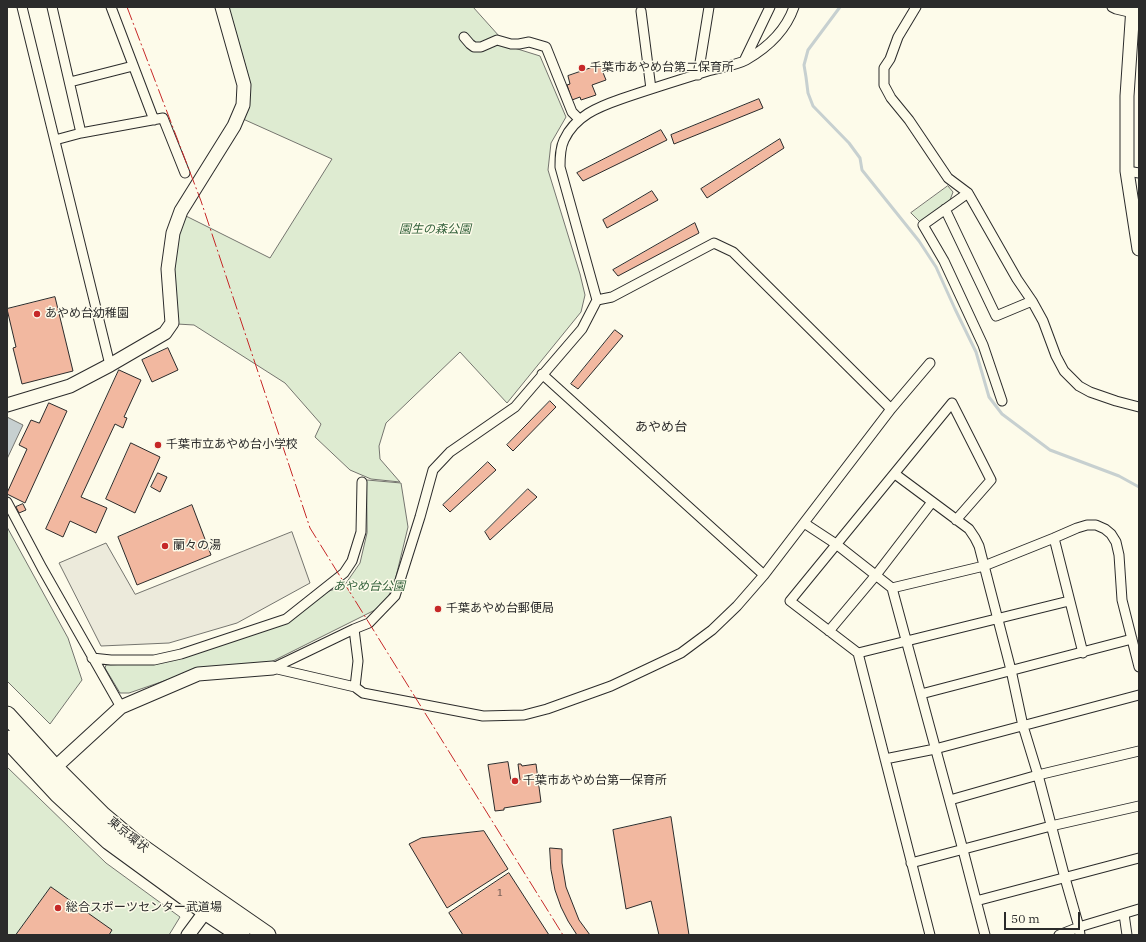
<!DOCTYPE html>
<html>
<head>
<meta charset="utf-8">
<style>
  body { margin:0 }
  #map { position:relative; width:1146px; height:942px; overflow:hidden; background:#fdfbea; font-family:"IBM Plex Serif",serif }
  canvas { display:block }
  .frame { position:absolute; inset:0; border:8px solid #2b2b2b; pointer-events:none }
  .scale { position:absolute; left:1004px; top:912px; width:76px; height:18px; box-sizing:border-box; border:2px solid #2b2b2b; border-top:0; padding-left:5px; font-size:12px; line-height:14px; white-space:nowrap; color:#2b2b2b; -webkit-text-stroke:3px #fdfbea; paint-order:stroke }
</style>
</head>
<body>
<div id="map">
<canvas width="1146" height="942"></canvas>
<div class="frame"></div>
<div class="scale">50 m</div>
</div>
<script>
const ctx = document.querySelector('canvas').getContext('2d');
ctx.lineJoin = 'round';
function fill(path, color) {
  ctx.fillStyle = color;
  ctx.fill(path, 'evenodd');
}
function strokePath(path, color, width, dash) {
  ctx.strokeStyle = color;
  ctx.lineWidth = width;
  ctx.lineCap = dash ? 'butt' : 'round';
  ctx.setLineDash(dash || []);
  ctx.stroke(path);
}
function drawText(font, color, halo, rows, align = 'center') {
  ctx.font = font + ' "IBM Plex Serif","Noto Sans JP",serif';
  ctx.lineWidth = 3;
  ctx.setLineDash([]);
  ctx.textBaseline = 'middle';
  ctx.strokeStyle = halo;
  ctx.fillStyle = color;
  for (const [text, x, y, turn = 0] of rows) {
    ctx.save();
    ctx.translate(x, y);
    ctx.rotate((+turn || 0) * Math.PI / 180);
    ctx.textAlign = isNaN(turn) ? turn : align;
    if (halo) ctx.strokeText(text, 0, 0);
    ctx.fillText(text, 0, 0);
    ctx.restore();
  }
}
const green = new Path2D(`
  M229 7H473L508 46 540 56 566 117 551 143 548 170 580 274 585 295 581 312 507 403 460 352 386 423 379 446 380 459 400 482 371 479 350 470 315 437 321 424 285 383 194 325 177 324 174 272 178 237 186 216 270 258 332 159 243 119 249 107V79Z
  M948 186 953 192 950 200 920 222 911 213Z
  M367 480 401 483 408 527 394 585 387 599 377 609 271 662 196 670 129 693H120L105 668 106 665 153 663 179 659 286 622 326 592 344 586 360 563 367 533Z
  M7 527 68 638 82 680 50 724 7 681Z
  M7 767 106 863 180 917 169 935H7Z`);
fill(green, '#deebd1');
strokePath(green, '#74746e', 1);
const parking = new Path2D(`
  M292 532 310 583 237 623 169 643 101 646 59 563 106 543 135 594Z`);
fill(parking, '#eceadb');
strokePath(parking, '#74746e', 1);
const water = new Path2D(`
  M7 417 23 425 7 459Z`);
fill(water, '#c7d0d0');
strokePath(water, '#74746e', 1);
strokePath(new Path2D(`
  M840 7 808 50 804 65 806 77 808 93 813 106 849 143 860 158 862 170 919 241 936 267 955 309 976 352 989 397 1002 414 1050 450 1119 476 1139 487`), '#c7d0d0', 3);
const building = new Path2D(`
  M600 65 606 80 592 85 596 95 581 100 580 97 572 100 567 85 570 84 568 76Z
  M759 99 763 108 674 144 671 135Z
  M661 130 667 140 583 181 577 173Z
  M780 139 784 148 707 198 701 189Z
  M652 191 658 200 607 228 603 220Z
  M695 223 699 233 618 276 613 270Z
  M55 297 73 371 22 384 13 348 16 347 7 309Z
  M615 330 623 336 578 389 571 384Z
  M168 348 178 370 152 382 142 360Z
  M119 370 141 380 124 417 127 418 123 428 115 424 81 497 107 508 96 533 70 521 63 537 46 529Z
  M550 401 556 407 513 451 507 445Z
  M49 403 67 411 25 503 7 494V493L27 449 19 445 31 420 39 423Z
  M131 443 160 457 135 513 106 499Z
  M488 462 496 470 450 512 443 505Z
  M158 473 167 477 160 492 151 487Z
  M528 489 537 497 490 540 485 532Z
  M23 504 26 510 19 513 16 507Z
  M192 505 211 555 137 585 118 537Z
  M508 762 511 781 520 780 518 764H521L522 766 536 764 541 802 504 808V810L495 811 488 765Z
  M671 817 689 935H659L651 901 626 909 613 830Z
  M484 831 508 869 447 908 409 844 421 838Z
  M550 848 562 849V863L566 887 579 920 590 935H577L568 921 561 907 555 890 551 870Z
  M509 873 549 935H463L449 913Z
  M51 887 112 930 109 935H16Z`);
fill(building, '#f2b8a0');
strokePath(building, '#2b2b2b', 1);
const street = new Path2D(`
  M22 7 110 365
  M52 7 81 133
  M111 7 154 120
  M916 7 898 37 890 59 884 68V85L891 98 909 120 948 178 968 193 1017 279 1032 301 1043 321 1056 356 1064 371 1079 386 1090 392 1116 401 1139 407
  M1112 7 1116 9 1133 13
  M641 11 651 89
  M464 37 470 44 474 47H481L497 40 511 44H519L529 42 546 47 572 112 579 119
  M745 59 770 7
  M698 75 709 7
  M70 82 133 66
  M55 140 81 133 163 118 185 173
  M1127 171 1139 173
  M968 193 923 225 944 261 983 345 1002 401
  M945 209 996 316 1032 301
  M597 300 612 297 714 243 733 252 891 409
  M542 374 764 575
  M895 474 969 529 975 538 979 546 1011 670 1023 726 1038 775 1065 878 1079 927 1080 935
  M7 502 42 568 121 707
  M804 523 836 544 892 588 963 850 985 935
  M1054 538 1083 653
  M892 588 984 566 1054 538 1077 528 1087 525H1096L1105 529 1111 534 1116 542 1119 555 1122 600 1139 667
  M354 629 358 661 355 687
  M829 631 876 575 932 502
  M858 653 1069 601
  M92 658 111 660H154L181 654 286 619 344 573 352 561 361 532 362 482
  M273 668 354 629 369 623 395 596 420 517 433 470 450 452 515 407 582 329 597 300 560 167C560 158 560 148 564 140 575 116 598 107 621 99 650 89 679 80 708 71 719 68 737 65 746 60 767 48 786 30 794 7
  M273 668 355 687 363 693 483 716 524 715 547 709 611 686 681 653 712 630 737 606 764 575 891 409 930 363
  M921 694 1132 639
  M885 759 935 749 1139 695
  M950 800 1038 775 1139 751
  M911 863 1051 826 1139 806
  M976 901 1139 858
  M1124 914 1127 935
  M930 935 858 653 790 601 952 403 991 480 956 520
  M1059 935 1079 927 1139 909`);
const secondary = new Path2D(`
  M1133 7 1127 96V171L1139 249
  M7 405 70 386 110 365 165 333 172 323 168 269 173 233 181 211 234 126 243 105 244 85 222 7
  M48 774 121 707 198 674 273 668
  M188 935 211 904`);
const highway = new Path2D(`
  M7 715 55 768 102 815 134 842 199 888 267 935
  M7 739 58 794 109 841 205 911 241 935`);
strokePath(street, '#2b2b2b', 11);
strokePath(secondary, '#2b2b2b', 15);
strokePath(highway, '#2b2b2b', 19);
strokePath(street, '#fdfbea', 9);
strokePath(secondary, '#fdfbea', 13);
strokePath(highway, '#fdfbea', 17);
strokePath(new Path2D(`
  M127 7 201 201 310 528 563 935`), '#c62828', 1, [14, 3, 2, 3]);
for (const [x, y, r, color] of [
  [582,68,4,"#c62828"],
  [37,314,4,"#c62828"],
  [158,445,4,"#c62828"],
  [165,546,4,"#c62828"],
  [438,609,4,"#c62828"],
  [515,781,4,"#c62828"],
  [58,908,4,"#c62828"]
]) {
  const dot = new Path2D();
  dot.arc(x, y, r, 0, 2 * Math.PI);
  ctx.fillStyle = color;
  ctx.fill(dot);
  strokePath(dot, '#fdfbea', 1.5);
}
drawText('10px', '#5d4e48', null, [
  ["1",500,893]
]);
drawText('12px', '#2b2b2b', '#fdfbea', [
  ["千葉市あやめ台第二保育所",590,68],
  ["あやめ台幼稚園",45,314],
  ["千葉市立あやめ台小学校",166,445],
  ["蘭々の湯",173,546],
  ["千葉あやめ台郵便局",446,609],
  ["千葉市あやめ台第一保育所",523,781],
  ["総合スポーツセンター武道場",66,908]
], 'left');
drawText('italic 12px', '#34623c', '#fdfbea', [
  ["園生の森公園",435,230],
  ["あやめ台公園",369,587]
]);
drawText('12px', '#2b2b2b', '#fdfbea', [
  ["東京環状",128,835,39]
]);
drawText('13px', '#2b2b2b', '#fdfbea', [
  ["あやめ台",661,427]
]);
</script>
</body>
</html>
